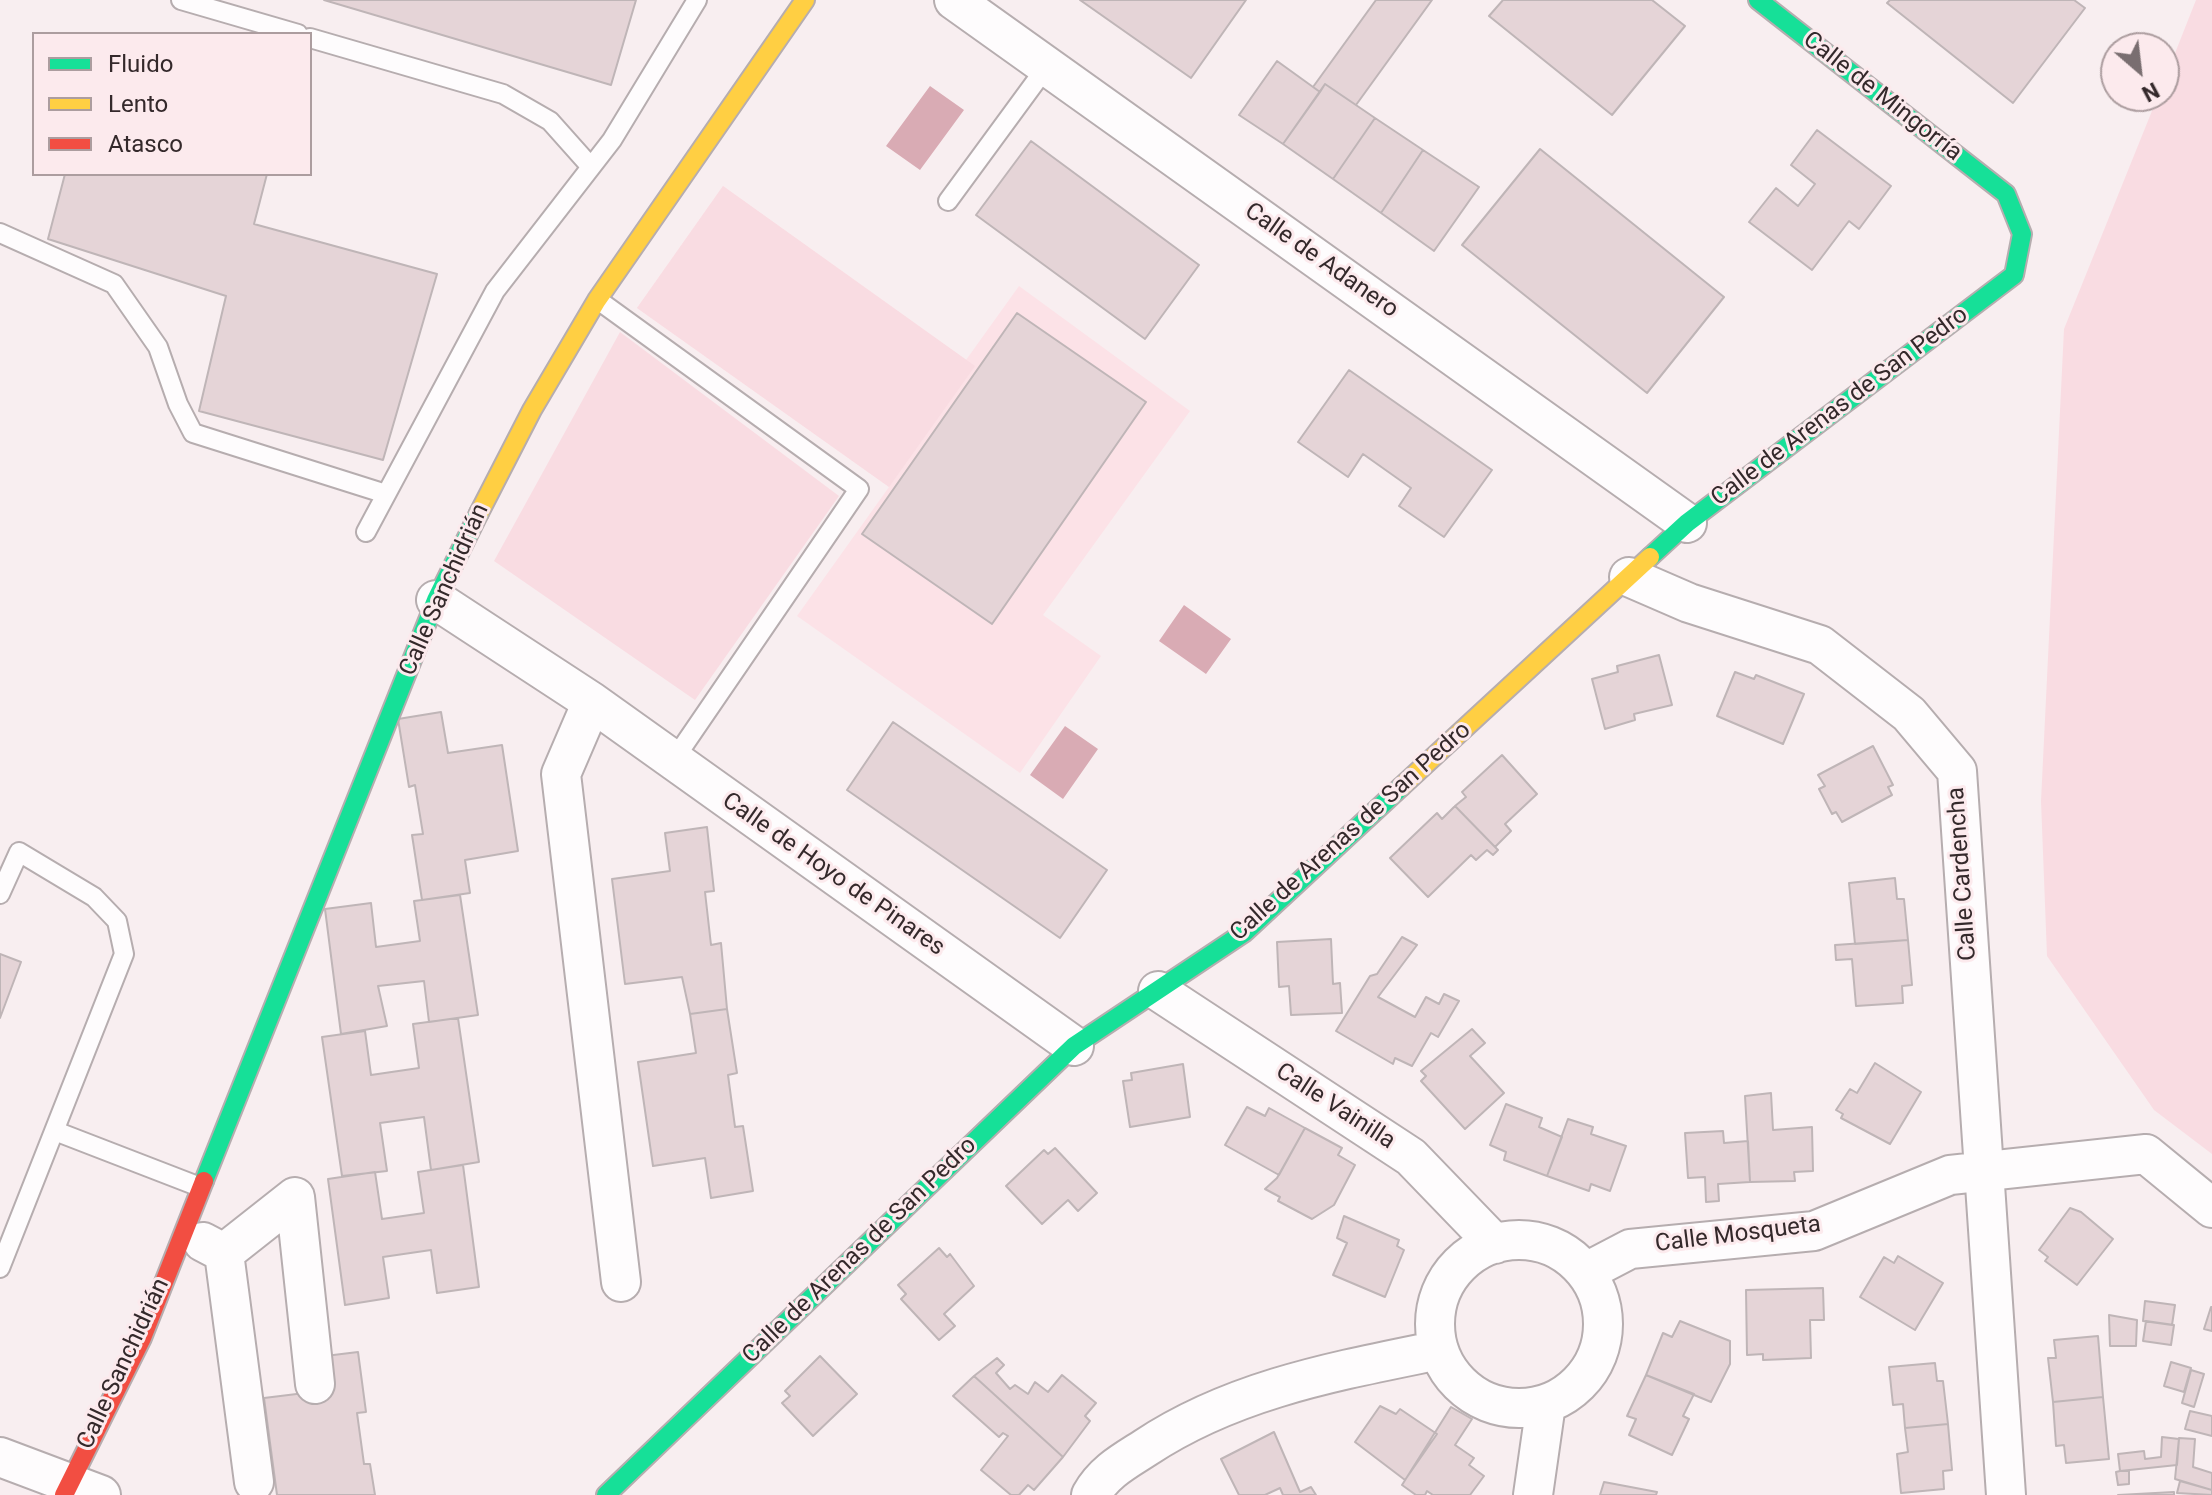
<!DOCTYPE html>
<html>
<head>
<meta charset="utf-8">
<style>
  body { margin:0 }
  #map { position:relative; width:2212px; height:1495px; overflow:hidden; background:#f8eef0; font-family:Roboto,sans-serif }
  canvas { display:block }
  .legend { position:absolute; left:32px; top:32px; width:280px; height:144px; box-sizing:border-box; background:#fceaed; border:2px solid #ac9d9f; margin:0; padding:10px 14px; list-style:none; font-size:24px; color:#34292b }
  .legend li { display:flex; align-items:center; gap:16px; height:40px }
  .legend b { width:40px; border:2px solid #ac9d9f }
  .north { position:absolute; left:2100px; top:32px; width:80px; height:80px; box-sizing:border-box; background:#fceaed; border:2px solid #ac9d9f; border-radius:50%; rotate:152deg; font-size:22px; font-weight:700; line-height:32px; text-align:center; color:#34292b }
  .north::after { content:''; display:block; margin:auto; width:28px; height:36px; background:#796e70; clip-path:polygon(50% 0,100% 100%,50% 72%,0 100%) }
</style>
</head>
<body>
<div id="map">
<canvas width="2212" height="1495"></canvas>
<ul class="legend">
<li><b style="height:10px;background:#16e098"></b>Fluido</li>
<li><b style="height:10px;background:#ffcf43"></b>Lento</li>
<li><b style="height:10px;background:#f24e42"></b>Atasco</li>
</ul>
<div class="north">N</div>
</div>
<script>
const ctx = document.querySelector('canvas').getContext('2d');
ctx.lineJoin = 'round';
function fill(path, color) {
  ctx.fillStyle = color;
  ctx.fill(path, 'evenodd');
}
function strokePath(path, color, width, dash) {
  ctx.strokeStyle = color;
  ctx.lineWidth = width;
  ctx.lineCap = dash ? 'butt' : 'round';
  ctx.setLineDash(dash || []);
  ctx.stroke(path);
}
function drawText(font, color, halo, rows, align = 'center') {
  ctx.font = font + ' Roboto,sans-serif';
  ctx.lineWidth = 6;
  ctx.setLineDash([]);
  ctx.textBaseline = 'middle';
  ctx.strokeStyle = halo;
  ctx.fillStyle = color;
  for (const [text, x, y, turn = 0] of rows) {
    ctx.save();
    ctx.translate(x, y);
    ctx.rotate((+turn || 0) * Math.PI / 180);
    ctx.textAlign = isNaN(turn) ? turn : align;
    if (halo) ctx.strokeText(text, 0, 0);
    ctx.fillText(text, 0, 0);
    ctx.restore();
  }
}
fill(new Path2D(`
  M723 186 966 360 1019 286 1190 411 1043 615 1101 656 1020 773 797 616 889 487 637 308Z`), '#fce2e7');
fill(new Path2D(`
  M2196 0H2212V1154L2154 1110 2047 956 2041 801 2064 329 2158 96H2164V81Z
  M723 186 975 366 889 487 637 308Z
  M620 332 839 496 695 700 494 561Z`), '#f9dce2');
fill(new Path2D(`
  M930 86 964 110 920 170 886 146Z
  M1184 605 1231 639 1206 674 1159 641Z
  M1065 726 1098 749 1063 799 1030 775Z`), '#d9abb4');
const building = new Path2D(`
  M324 0H636L611 85Z
  M1080 0H1246L1191 78Z
  M1376 0H1432L1356 105 1325 84 1320 92 1313 87Z
  M1503 0H1652L1685 26 1612 115 1489 16Z
  M1890 0H2074L2085 8 2013 103 1887 3Z
  M1277 61 1320 92 1283 144 1239 115Z
  M1325 84 1375 118 1333 179 1283 144Z
  M1375 118 1423 150 1381 213 1333 179Z
  M1817 130 1891 186 1859 229 1849 221 1812 270 1749 222 1776 188 1798 206 1815 184 1791 165Z
  M1031 141 1199 265 1145 339 976 215Z
  M1540 149 1724 297 1647 393 1462 245Z
  M1423 150 1479 187 1434 251 1381 213Z
  M65 174H267L254 224 437 274 383 460 199 411 226 296 48 239Z
  M1017 313 1146 402 992 624 862 534Z
  M1349 370 1492 470 1444 537 1399 506 1411 488 1363 454 1348 477 1298 442Z
  M1659 655 1672 705 1634 714 1635 720 1605 729 1592 679 1618 672 1617 666Z
  M1735 672 1754 679 1756 675 1804 694 1783 744 1717 716Z
  M441 712 448 753 502 745 518 851 465 860 470 893 422 900 412 835 423 834 415 785 409 787 398 719Z
  M893 722 1107 870 1060 938 847 790Z
  M1873 746 1893 785 1888 787 1892 795 1842 822 1836 812 1832 814 1819 789 1825 786 1818 775Z
  M1502 755 1537 794 1505 824 1511 831 1495 847 1455 806 1466 797 1462 792Z
  M1455 806 1498 850 1493 855 1487 850 1476 860 1471 855 1428 897 1390 858 1437 813 1442 819Z
  M707 827 714 891 705 892 711 945 721 943 727 1009 690 1014 682 977 625 984 612 879 670 871 665 833Z
  M1895 878 1897 899H1904L1908 940 1855 944 1849 883Z
  M460 895 478 1015 429 1022 424 981 378 986 387 1026 341 1034 325 909 371 903 376 947 420 941 414 901Z
  M1402 937 1417 945 1378 997 1415 1017 1426 997 1439 1004 1444 994 1459 1001 1438 1037 1431 1033 1412 1066 1395 1058 1393 1064 1336 1031 1370 976 1377 974Z
  M1331 939 1333 984 1340 983 1342 1013 1291 1015 1289 986 1279 987 1277 942Z
  M1908 940 1912 985 1902 986 1903 1003 1856 1006 1852 959 1836 960 1835 945Z
  M0 954 21 962 0 1018Z
  M727 1009 737 1073 728 1075 735 1127 743 1126 753 1191 711 1198 705 1158 653 1166 638 1062 696 1053 690 1014Z
  M458 1018 479 1162 431 1170 424 1117 380 1123 387 1171 342 1176 322 1037 365 1031 371 1075 419 1068 413 1024Z
  M1472 1029 1485 1043 1470 1056 1504 1093 1465 1129 1421 1081 1426 1076 1421 1071Z
  M1875 1063 1921 1092 1890 1144 1841 1118 1843 1114 1836 1110 1850 1089 1857 1093Z
  M1183 1064 1190 1117 1130 1127 1123 1081 1132 1080 1131 1073Z
  M1771 1093 1773 1130 1812 1127 1813 1171 1794 1172 1795 1181 1750 1182 1745 1096Z
  M1506 1104 1542 1118 1539 1127 1562 1137 1547 1176 1504 1160 1506 1152 1490 1145Z
  M1247 1107 1265 1116 1269 1108 1305 1128 1279 1175 1225 1145Z
  M1568 1119 1593 1127 1591 1134 1626 1146 1610 1191 1591 1184 1589 1191 1547 1176Z
  M1305 1128 1342 1148 1338 1155 1355 1165 1334 1205 1312 1219 1278 1201 1280 1197 1265 1189 1277 1178Z
  M1723 1131 1724 1143 1748 1141 1750 1182 1718 1184 1719 1201 1706 1202 1705 1177 1688 1178 1685 1133Z
  M1055 1148 1097 1193 1078 1211 1068 1200 1042 1224 1006 1186 1044 1150 1048 1154Z
  M463 1165 479 1287 437 1293 431 1250 383 1257 389 1298 345 1305 328 1179 375 1172 382 1219 424 1213 418 1172Z
  M2070 1208 2081 1212 2113 1239 2077 1285 2045 1261 2048 1257 2039 1250Z
  M1344 1216 1399 1240 1397 1246 1404 1250 1385 1297 1333 1275 1347 1243 1337 1238Z
  M939 1248 947 1257 950 1254 974 1286 944 1314 955 1326 939 1340 901 1299 906 1294 898 1285Z
  M1898 1256 1943 1283 1915 1330 1860 1297 1884 1257 1894 1263Z
  M1823 1288 1824 1320H1810L1811 1358 1763 1360V1354L1747 1355 1746 1290Z
  M2145 1301 2175 1305 2172 1325 2143 1321Z
  M2211 1307H2212V1331L2204 1329Z
  M2109 1315 2137 1320 2136 1346H2110Z
  M1680 1321 1730 1341V1364L1711 1402 1646 1375 1663 1333 1672 1337Z
  M2146 1321 2174 1325 2171 1345 2143 1341Z
  M2098 1336 2103 1397 2053 1402 2048 1358H2056L2054 1340Z
  M358 1352 366 1412 357 1413 364 1464H370L375 1495H277L264 1398 321 1391 317 1357Z
  M820 1356 857 1394 813 1436 782 1403 790 1396 785 1391Z
  M997 1358 1004 1365 996 1373 1010 1389 1015 1385 1028 1394 1035 1382 1048 1392 1062 1375 1096 1403 1085 1416 1090 1421 1063 1457 974 1376Z
  M2171 1362 2191 1368 2184 1392 2164 1386Z
  M1935 1363 1937 1381H1943L1948 1424 1905 1428 1903 1404 1893 1405 1889 1367Z
  M2191 1370 2204 1374 2194 1407 2182 1403Z
  M1646 1375 1694 1394 1683 1416 1689 1419 1672 1455 1629 1435 1636 1419 1627 1416Z
  M974 1376 1063 1457 1034 1490 1028 1485 1019 1495H1011L981 1470 1008 1436 1003 1433 999 1437 953 1396Z
  M2103 1397 2109 1459 2066 1463 2064 1445 2056 1446 2053 1402Z
  M1380 1406 1396 1414 1400 1409 1437 1434 1405 1480 1355 1442Z
  M1451 1407 1472 1419 1455 1445 1474 1458 1469 1465 1484 1476 1470 1495H1433L1427 1491 1425 1495H1416L1402 1485Z
  M2190 1411 2212 1416V1436L2185 1429Z
  M1948 1424 1952 1470 1943 1471 1944 1489 1901 1493 1897 1454 1908 1452 1905 1428Z
  M1274 1432 1300 1492 1311 1487 1316 1495H1283L1280 1488 1265 1495H1239L1221 1459Z
  M2162 1437 2179 1439 2177 1465 2120 1471 2118 1454 2144 1451 2145 1459 2161 1457Z
  M2179 1438 2195 1439 2193 1467 2212 1473V1490L2175 1479Z
  M2120 1471H2129V1484L2118 1485 2116 1472Z
  M2180 1481 2212 1490V1495L2177 1493Z
  M1604 1482 1657 1492 1656 1495H1600Z
  M2174 1492V1495H2118Z`);
fill(building, '#e5d4d7');
strokePath(building, '#bfb5b7', 2);
const lane = new Path2D(`
  M181 0 298 34
  M310 38 503 94 550 121 591 167
  M948 201 1047 66
  M0 233 114 284 158 347 178 404 193 433 386 494
  M598 300 859 489 673 761
  M366 532 495 291 612 140 697 0
  M0 894 19 852 94 897 117 921 124 954 0 1268
  M55 1131 200 1187`);
const street = new Path2D(`
  M954 0 1687 523
  M1629 577 1689 603 1820 645 1909 714 1957 771 2006 1495
  M436 600 592 702 1074 1046
  M592 702 561 774 621 1282
  M1158 991 1411 1157 1495 1244
  M1435 1324a84 84 0 1 1 168 0a84 84 0 1 1-168 0Z
  M203 1242 224 1253 254 1482
  M224 1253 295 1197 315 1384
  M1586 1272 1630 1249 1814 1231 1950 1175 2146 1154 2212 1208
  M0 1457 101 1495
  M1091 1495C1104 1472 1123 1462 1145 1448 1234 1389 1337 1371 1439 1350
  M1533 1495 1546 1404`);
const fast = new Path2D(`
  M1650 557 1687 523 2014 275 2022 234 2006 194 1758 0
  M204 1181 436 600 479 513
  M606 1495 1074 1046 1245 932 1401 787`);
const slow = new Path2D(`
  M479 513 532 410 597 300 805 0
  M1401 787 1650 557`);
const jam = new Path2D(`
  M64 1495 142 1338 204 1181`);
strokePath(lane, '#b6adaf', 22);
strokePath(street, '#b6adaf', 42);
strokePath(fast, '#b6adaf', 22);
strokePath(slow, '#b6adaf', 22);
strokePath(jam, '#b6adaf', 22);
strokePath(lane, '#fefcfd', 18);
strokePath(street, '#fefcfd', 38);
strokePath(fast, '#16e098', 18);
strokePath(slow, '#ffcf43', 18);
strokePath(jam, '#f24e42', 18);
drawText('24px', '#34292b', '#fceaed', [
  ["Calle de Mingorría",1882,97,38],
  ["Calle de Adanero",1321,261,35],
  ["Calle de Arenas de San Pedro",1840,407,-37],
  ["Calle Sanchidrián",445,590,-66],
  ["Calle de Arenas de San Pedro",1351,832,-42],
  ["Calle Cardencha",1963,874,-94],
  ["Calle de Hoyo de Pinares",833,875,35],
  ["Calle Vainilla",1335,1107,33],
  ["Calle Mosqueta",1738,1235,-7],
  ["Calle de Arenas de San Pedro",860,1251,-44],
  ["Calle Sanchidrián",124,1364,-65]
]);
</script>
</body>
</html>
